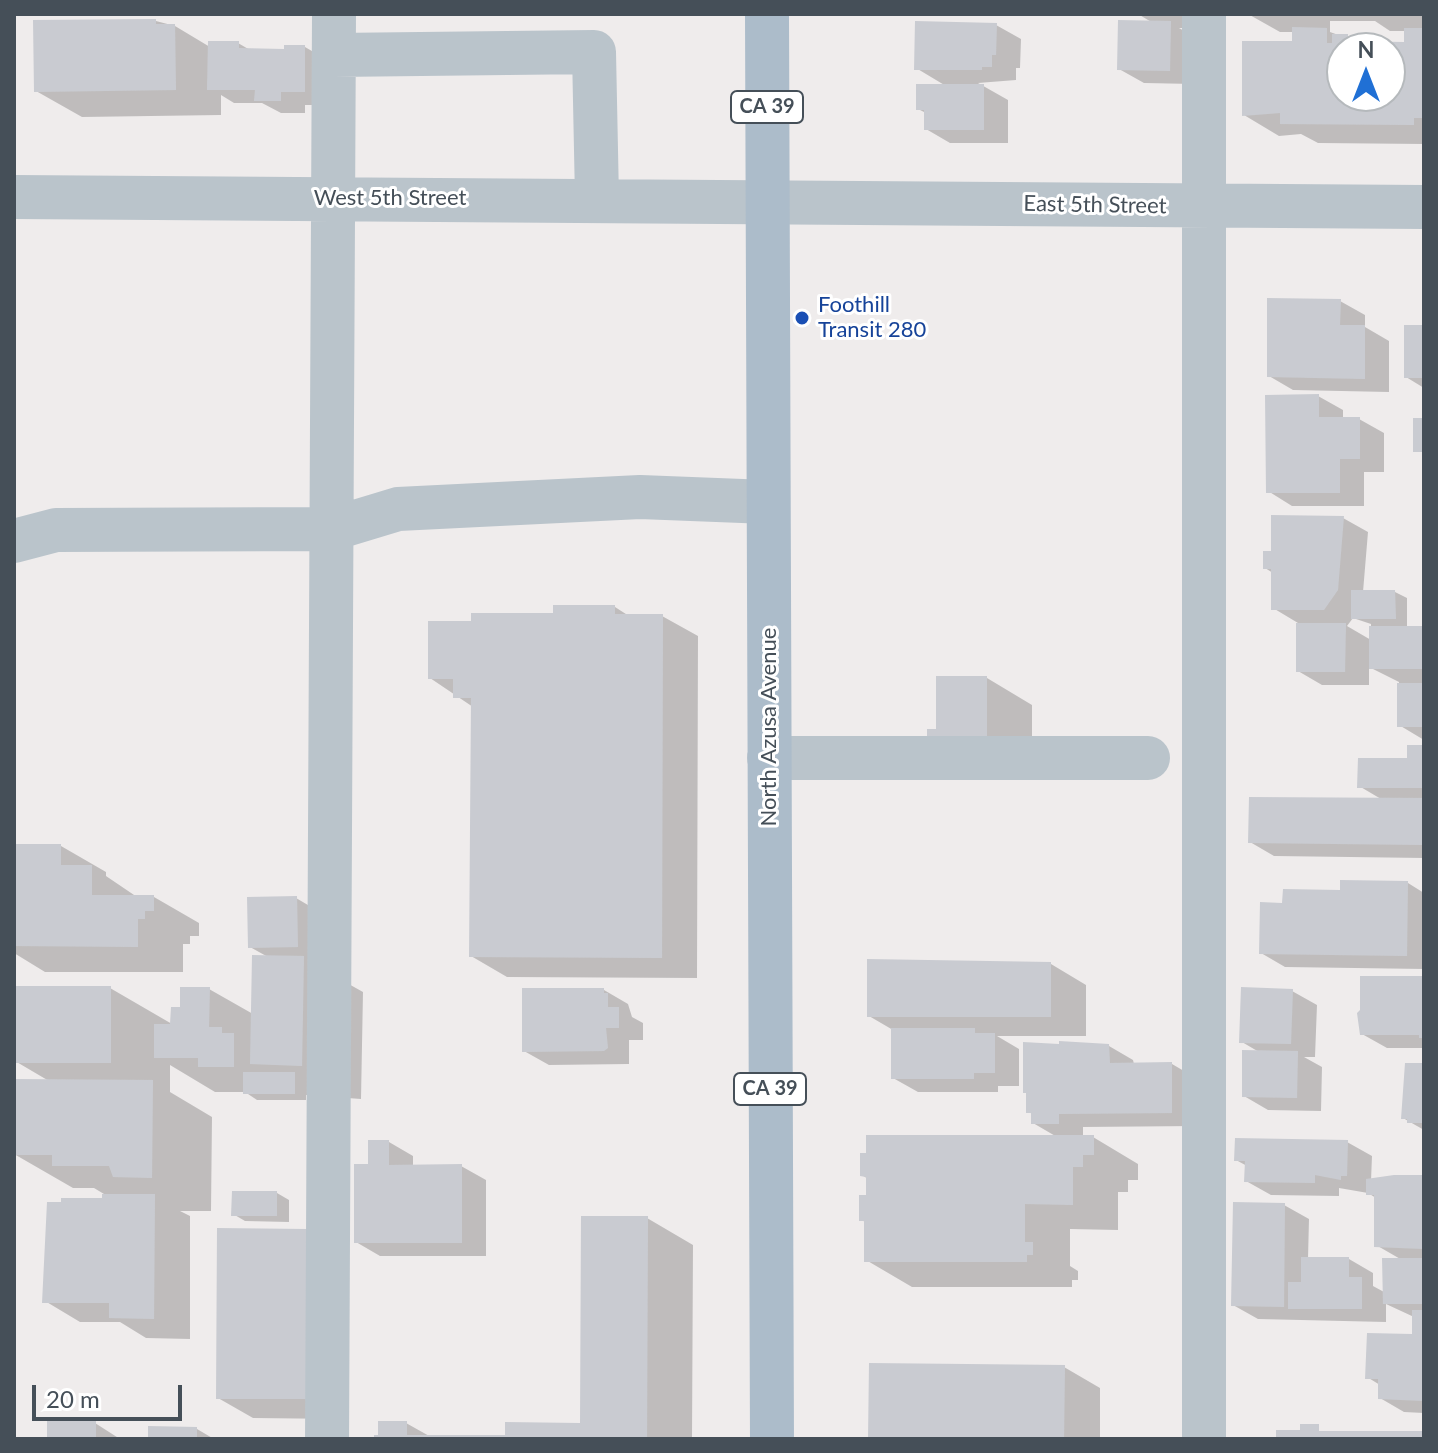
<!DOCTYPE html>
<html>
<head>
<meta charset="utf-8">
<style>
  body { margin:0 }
  #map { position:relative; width:1438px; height:1453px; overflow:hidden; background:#efecec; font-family:Lato,sans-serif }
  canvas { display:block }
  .frame { position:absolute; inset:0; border:16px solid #454f58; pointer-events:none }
  .north { position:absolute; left:1326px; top:32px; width:80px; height:80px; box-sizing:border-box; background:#fff; border:2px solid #b5b9bc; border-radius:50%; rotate:0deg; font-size:22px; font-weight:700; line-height:32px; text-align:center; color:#454f58 }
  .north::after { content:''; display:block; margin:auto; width:28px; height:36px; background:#2070d5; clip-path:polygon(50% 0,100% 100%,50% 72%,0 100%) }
  .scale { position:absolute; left:32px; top:1385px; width:150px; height:36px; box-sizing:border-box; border:4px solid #454f58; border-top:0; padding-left:10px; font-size:24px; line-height:28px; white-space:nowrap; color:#454f58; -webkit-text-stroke:6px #fff; paint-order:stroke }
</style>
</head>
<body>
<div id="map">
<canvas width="1438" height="1453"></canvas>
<div class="frame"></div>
<div class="north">N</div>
<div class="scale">20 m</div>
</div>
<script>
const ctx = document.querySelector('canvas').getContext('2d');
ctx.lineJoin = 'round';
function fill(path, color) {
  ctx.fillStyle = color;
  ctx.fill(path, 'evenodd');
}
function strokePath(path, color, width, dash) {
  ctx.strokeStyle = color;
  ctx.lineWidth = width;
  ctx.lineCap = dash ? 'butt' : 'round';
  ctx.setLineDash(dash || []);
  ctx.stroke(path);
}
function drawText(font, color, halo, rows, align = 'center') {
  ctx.font = font + ' Lato,sans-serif';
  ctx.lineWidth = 6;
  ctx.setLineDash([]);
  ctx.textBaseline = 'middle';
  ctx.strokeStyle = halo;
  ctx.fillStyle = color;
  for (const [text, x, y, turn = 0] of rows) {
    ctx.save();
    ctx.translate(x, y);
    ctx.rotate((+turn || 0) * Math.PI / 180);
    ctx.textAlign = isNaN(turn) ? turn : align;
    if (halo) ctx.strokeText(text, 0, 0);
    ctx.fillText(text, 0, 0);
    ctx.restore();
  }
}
fill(new Path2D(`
  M1138 14H1210V28H1179L1195 37 1194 84 1144 83 1119 69 1153 23Z
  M1248 14H1424V144L1318 143 1301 134 1279 136 1244 115 1294 43V32H1280ZM1330 21H1375L1390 31H1406V44L1361 43 1330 32ZM1342 48H1390V96H1342Z
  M156 21 175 26 210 47 238 43 250 50 286 51 305 47 329 61V105H305V113H281L262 103H234L221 95V115L82 117 36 91Z
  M996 25 1021 39 1020 68H1016V80L978 83 1008 100V143H950L926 129V113L918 109 946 86 916 68Z
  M1340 301 1365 315V327L1389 341V392L1293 390 1269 376Z
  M1424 327V388L1406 377Z
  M1318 396 1343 410V419H1359L1384 433V472H1364V506H1292L1268 491Z
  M1343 518 1368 532 1363 592H1395L1407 598V628H1424V740L1399 725V682L1369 667V685H1322L1298 671V623L1273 608V573L1265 568 1273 553ZM1353 618 1371 624V640L1347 626Z
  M615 607 629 616H662L698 636 697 978 507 977 471 956 473 707 430 678 473 623Z
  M987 678 1032 705V775L938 731Z
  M1424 747V858L1274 856 1250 842 1381 799 1359 786 1409 760Z
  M14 846H61L106 872V876L137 897H154L199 923V936H190V944H183V972H45L14 953Z
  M1408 883 1424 893V969L1285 967 1261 953 1284 905 1342 892Z
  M296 898 342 925 329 973 363 992 361 1099 306 1095V1100H257L245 1092H215L170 1065V1092L212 1117 211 1211H180L190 1216V1339L146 1338 120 1322H80L45 1301 104 1194 94 1188H73L14 1154V1081H49L15 1061 110 988 172 1024 182 1009 209 989 253 1014 268 957 250 947Z
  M869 961 1051 964 1086 985V1036H997L1019 1049V1086H998V1092H918L893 1078V1030L869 1016Z
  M1424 978V1048H1387L1362 1034V1011Z
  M604 990 628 1004 632 1017 643 1023V1040H629V1064L549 1065 524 1051Z
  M1292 991 1317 1005 1315 1057H1304L1322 1067 1321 1111 1268 1110 1244 1096 1259 1052 1242 1042Z
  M1109 1046 1133 1060 1134 1064H1172L1196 1078V1126L1083 1127V1137H1093L1138 1164V1180H1128V1192H1118V1230L1070 1229V1266L1078 1271V1280H1072V1287H912L866 1260V1223L861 1219 868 1197V1179L862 1175 1057 1137 1033 1123V1114L1028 1112Z
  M1424 1065V1130L1403 1118Z
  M389 1142 413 1156V1166H461L486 1180V1256H380L356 1242 370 1166Z
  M1347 1142 1372 1156 1371 1181 1424 1178V1413L1404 1412 1380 1398V1385L1367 1377 1414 1336V1317L1386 1304V1322L1258 1319 1233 1305 1284 1205 1309 1219 1308 1259H1349L1373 1273V1286L1384 1292 1402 1260 1376 1245V1198L1368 1193 1339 1188V1196L1271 1195 1246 1181 1247 1166 1236 1160Z
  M1422 1146H1424V1164L1422 1163Z
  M277 1193 289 1200V1222L245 1221 233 1214Z
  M647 1218 693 1245 692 1439H376L406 1423 431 1437H507L582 1425Z
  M342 1252 341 1419 253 1418 218 1398Z
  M1064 1367 1100 1388V1439H870Z
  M95 1423 120 1439H49Z
  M197 1429 214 1439H150Z`), '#0003');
fill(new Path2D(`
  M156 19V24H175L176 90 34 92 33 20Z
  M1118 20 1171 21 1170 71 1117 70Z
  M915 21 997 23 996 55H992V67H982V70H914Z
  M1292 27 1327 28V43H1332V34H1348V41L1404 42V28H1424V118H1414V125L1280 124V113L1242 116V41H1292ZM1342 48H1390V96H1342Z
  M208 41H239V48L284 49V45H305V92H281V101H254L255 90H207Z
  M916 84H984V130H924V110H916Z
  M1267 298 1341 299 1340 325H1365V379L1267 377Z
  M1404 325H1424V378H1404Z
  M1319 394V417H1360V459H1340V493H1266L1265 395Z
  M1413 418H1424V452H1413Z
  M1271 515 1344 516 1338 590 1324 610H1271V569H1263V551H1271Z
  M1351 590H1395L1396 619H1351Z
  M553 605H615V614H663L662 958 469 957 471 698H453V679H428V621H471V613H553Z
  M1296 623H1346L1345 672H1296Z
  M1369 626H1424V669H1369Z
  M936 676H987V750L927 751V729H936Z
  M1397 683H1424V727H1397Z
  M1407 745H1424V788H1357L1358 758H1407Z
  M1249 797 1424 798V845L1248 843Z
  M14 844H61V865H92V895H154V911H145V919H138V947L14 946Z
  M1340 880 1408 881 1407 956 1259 954 1260 902 1282 903 1283 889 1340 890Z
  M297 896 298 947 248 948 247 897Z
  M252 955 304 956 302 1066 250 1064Z
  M867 959 1051 962V1017H867Z
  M1360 976H1424V1038H1419V1035H1360L1357 1013 1360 1010Z
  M14 986H111V1063H14Z
  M180 987H210L209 1027H222V1033H234V1067H198V1058H154V1024H170L171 1007H180Z
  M1241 987 1293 989 1291 1044 1239 1043Z
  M522 988H604V993H608V1007H619V1028H606L608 1048 604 1051 522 1052Z
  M891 1028H975V1033H995V1073H974V1079H891Z
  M1059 1041 1109 1044 1110 1063 1172 1062V1113L1059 1114V1124H1031V1113H1026V1093H1023V1042L1059 1044Z
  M1242 1050 1298 1051 1297 1098 1242 1097Z
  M1405 1063H1424V1123H1407V1119H1401Z
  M243 1072H295V1094H243Z
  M14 1079 153 1080 152 1178 113 1177 109 1166H52V1155H14Z
  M866 1135H1094V1155H1083V1167H1073V1205L1025 1204V1242H1033V1255H1027V1262H864V1221H859V1195H866V1177L860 1176V1153H866Z
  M1235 1138 1348 1140 1347 1176H1341V1180L1315 1175V1183L1244 1182 1245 1161H1234Z
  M368 1140H389V1165L462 1164V1243H354V1164H368Z
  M1394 1175H1424V1249L1374 1247V1195H1366V1179Z
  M232 1191H277V1216H231Z
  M102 1194H155L154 1319 109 1318V1303H42L47 1202H61V1198H102Z
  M1233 1202 1285 1203 1284 1307 1231 1306Z
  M581 1216H648L647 1439H374V1435H378V1421H407V1435H505V1422L580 1423Z
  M217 1228 307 1229 306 1399H216Z
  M1301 1257H1349V1277H1362V1309H1288V1282H1301Z
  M1382 1258H1424V1304H1383Z
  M1412 1310H1424V1401L1378 1399V1379H1365L1367 1333 1412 1334Z
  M869 1363 1065 1365 1064 1439H868Z
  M47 1421H96V1439H47Z
  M1300 1424H1319V1431H1424V1439H1276V1430H1300Z
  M148 1426 197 1427V1439H148Z`), '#c9cbd1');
strokePath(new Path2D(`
  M1204 14V1439
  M334 55 594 52 597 199
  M14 197 1424 207
  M14 541 56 530 332 529 398 509 640 497 768 502
  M769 758H1148
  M327 1439 334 14`), '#bac4cb', 44);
strokePath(new Path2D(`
  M767 14 772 1439`), '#acbcca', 44);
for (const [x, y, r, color] of [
  [802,318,8,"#1a4fb4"]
]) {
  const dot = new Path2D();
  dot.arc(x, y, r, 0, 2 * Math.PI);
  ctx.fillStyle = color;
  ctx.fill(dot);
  strokePath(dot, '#fff', 3);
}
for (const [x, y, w] of [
  [767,107,72],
  [770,1089,72]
]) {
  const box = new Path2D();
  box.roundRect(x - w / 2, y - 16, w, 32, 6);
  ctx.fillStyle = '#fff';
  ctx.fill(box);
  strokePath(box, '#454f58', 2);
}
drawText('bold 20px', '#454f58', null, [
  ["CA 39",767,107],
  ["CA 39",770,1089]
]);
drawText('22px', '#454f58', '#fff', [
  ["West 5th Street",390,198],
  ["East 5th Street",1095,205,1],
  ["North Azusa Avenue",769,727,-90]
]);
drawText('22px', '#164399', '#fff', [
  ["Foothill",818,305],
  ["Transit 280",818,330]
], 'left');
</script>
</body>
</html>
